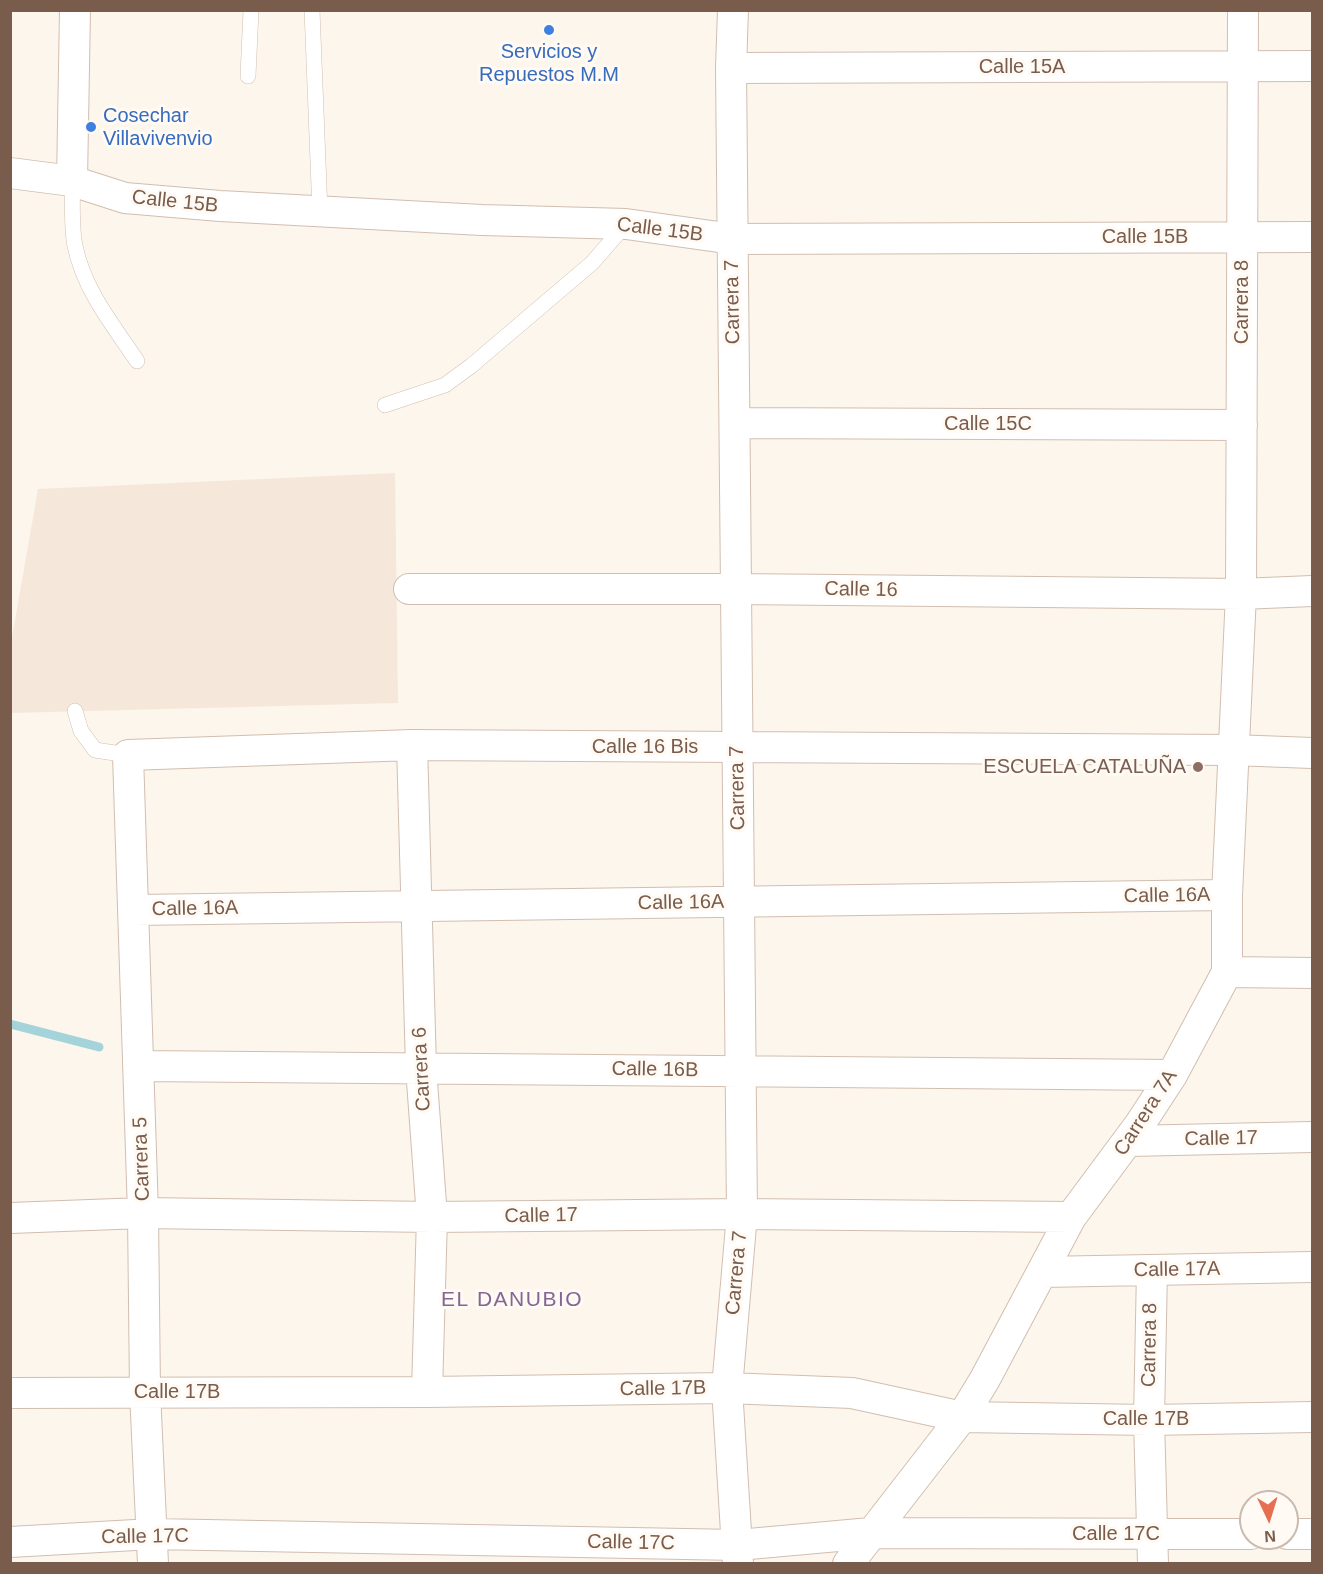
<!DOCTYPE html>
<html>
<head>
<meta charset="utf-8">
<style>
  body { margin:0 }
  #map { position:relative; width:1323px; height:1574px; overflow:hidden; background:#fdf6ec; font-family:Helvetica,sans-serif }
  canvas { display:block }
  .frame { position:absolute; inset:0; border:12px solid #7a5c4d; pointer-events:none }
  .north { position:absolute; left:1239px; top:1490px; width:60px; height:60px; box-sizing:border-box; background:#fffaf3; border:2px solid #cabbb1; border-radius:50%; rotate:176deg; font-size:16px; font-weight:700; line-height:24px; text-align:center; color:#7a5c4d }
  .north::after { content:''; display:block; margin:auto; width:21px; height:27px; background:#e76f51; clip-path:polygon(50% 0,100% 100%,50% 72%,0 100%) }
</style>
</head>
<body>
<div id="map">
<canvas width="1323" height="1574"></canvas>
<div class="frame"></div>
<div class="north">N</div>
</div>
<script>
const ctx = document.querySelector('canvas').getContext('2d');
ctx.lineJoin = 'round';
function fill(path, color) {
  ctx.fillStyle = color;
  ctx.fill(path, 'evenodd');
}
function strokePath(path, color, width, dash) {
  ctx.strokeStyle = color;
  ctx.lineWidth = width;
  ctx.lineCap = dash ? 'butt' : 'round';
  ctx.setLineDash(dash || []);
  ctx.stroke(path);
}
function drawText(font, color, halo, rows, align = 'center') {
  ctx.font = font + ' Helvetica,sans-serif';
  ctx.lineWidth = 6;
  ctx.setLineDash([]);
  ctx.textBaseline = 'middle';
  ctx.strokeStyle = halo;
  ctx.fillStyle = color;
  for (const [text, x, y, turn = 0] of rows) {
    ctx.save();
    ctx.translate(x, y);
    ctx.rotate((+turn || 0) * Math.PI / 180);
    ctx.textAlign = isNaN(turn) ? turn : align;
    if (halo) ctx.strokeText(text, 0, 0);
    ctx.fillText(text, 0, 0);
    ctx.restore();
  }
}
fill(new Path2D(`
  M395 473 398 703 11 713V643L38 489Z`), '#f5e8da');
strokePath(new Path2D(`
  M10 1024 99 1047`), '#a5d3da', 9);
const lane = new Path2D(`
  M312 10 320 212
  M248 76 251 10
  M72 181C73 202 71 226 75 246 84 290 113 325 137 361
  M385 405 445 385 471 366 592 263 626 224
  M75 711 81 731 95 750 128 755`);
const street = new Path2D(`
  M733 10 731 68 742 1214 727 1388 738 1564
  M731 68 1312 66
  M10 173 72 181 125 198 220 206 482 220 626 224 733 239 1312 237
  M72 181 75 10
  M735 423 1242 425
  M409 589H736L1241 594 1312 591
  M412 745 421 1068 432 1217 427 1392
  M134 910 1227 895
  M1227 972 1312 973
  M139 1066 1172 1075
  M1129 1141 1312 1137
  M10 1218 143 1213 432 1217 742 1214 1071 1217
  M1152 1270 1149 1420 1153 1564
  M1042 1272 1312 1267
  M10 1393 427 1392 727 1388 852 1393 962 1417 1149 1420 1312 1417
  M1287 1534H1312
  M10 1542 153 1534 738 1545 871 1533 1251 1534
  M153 1564 145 1392 143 1213 128 755 412 745 1233 750 1312 753
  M848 1564 962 1417 985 1379 1071 1217 1140 1124 1172 1075 1227 972V895L1241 594 1243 10`);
strokePath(lane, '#d1beb0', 16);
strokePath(street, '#d1beb0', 32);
strokePath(lane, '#fff', 15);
strokePath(street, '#fff', 30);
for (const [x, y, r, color] of [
  [549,30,6,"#3f7fe0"],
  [91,127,6,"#3f7fe0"],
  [1198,767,6,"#8d6e63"]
]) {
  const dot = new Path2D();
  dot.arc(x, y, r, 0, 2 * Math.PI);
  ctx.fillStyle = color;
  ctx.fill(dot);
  strokePath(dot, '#fffaf3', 2);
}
drawText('20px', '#366cbe', '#fffaf3', [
  ["Servicios y",549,52],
  ["Repuestos M.M",549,75],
  ["Cosechar",103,116,"left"],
  ["Villavivenvio",103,139,"left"]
]);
drawText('20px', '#7a5c4d', '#fffaf3', [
  ["Calle 15A",1022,67],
  ["Calle 15B",175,202,6],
  ["Calle 15B",660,230,7],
  ["Calle 15B",1145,237],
  ["Carrera 7",733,302,-91],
  ["Carrera 8",1242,302,-90],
  ["Calle 15C",988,424],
  ["Calle 16",861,590,1],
  ["Calle 16 Bis",645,747],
  ["Carrera 7",738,788,-91],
  ["Calle 16A",1167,896,-1],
  ["Calle 16A",681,903,-1],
  ["Calle 16A",195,909,-1],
  ["Carrera 6",422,1069,-93],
  ["Calle 16B",655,1070,1],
  ["Carrera 7A",1146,1113,-57],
  ["Calle 17",1221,1139,-1],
  ["Carrera 5",142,1159,-92],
  ["Calle 17",541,1216,-1],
  ["Calle 17A",1177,1270,-1],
  ["Carrera 7",737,1273,-85],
  ["Carrera 8",1150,1345,-89],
  ["Calle 17B",663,1389,-1],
  ["Calle 17B",177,1392],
  ["Calle 17B",1146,1419],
  ["Calle 17C",1116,1534],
  ["Calle 17C",145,1537,-1],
  ["Calle 17C",631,1543,1]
]);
drawText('20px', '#785e54', '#fffaf3', [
  ["ESCUELA CATALUÑA",1186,767]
], 'right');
ctx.letterSpacing = '1.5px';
drawText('21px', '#846695', '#fffaf3', [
  ["EL DANUBIO",512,1300]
]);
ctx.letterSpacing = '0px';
</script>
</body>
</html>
